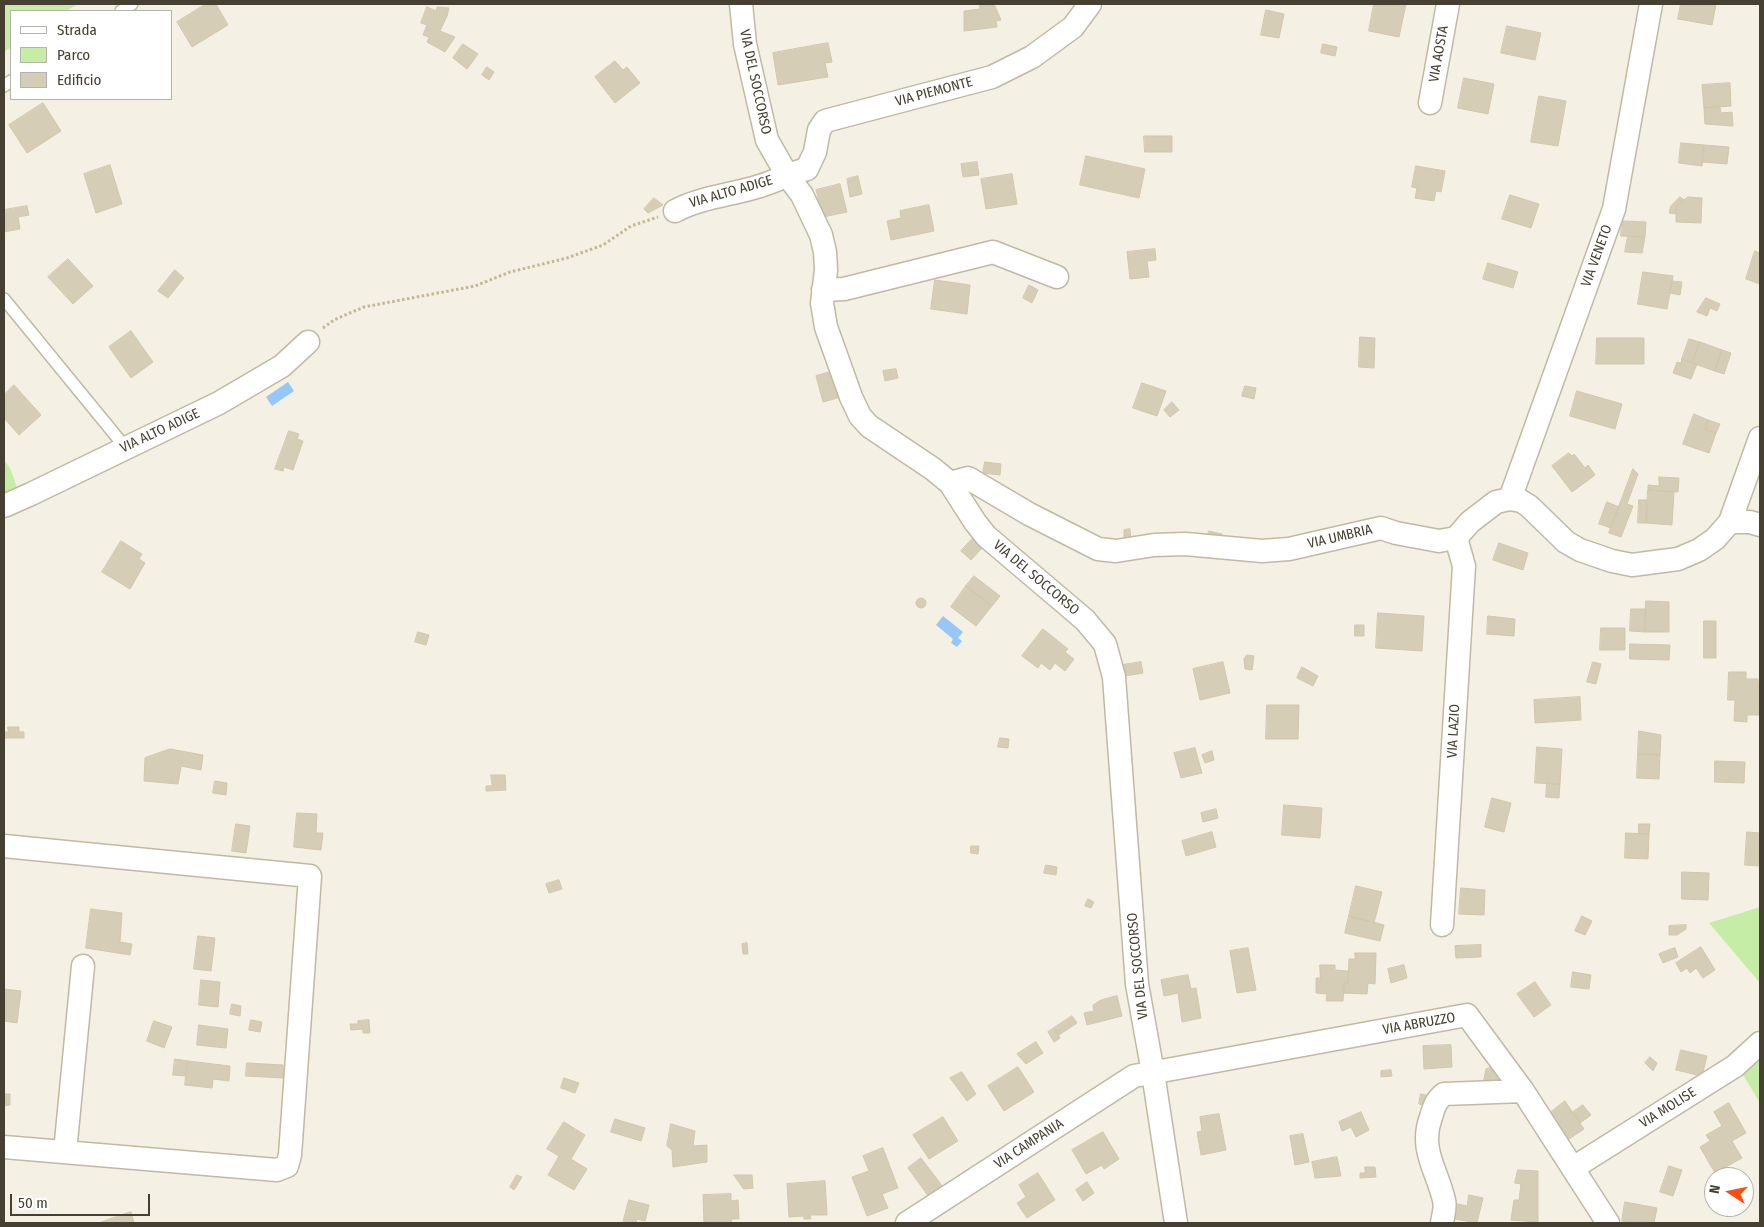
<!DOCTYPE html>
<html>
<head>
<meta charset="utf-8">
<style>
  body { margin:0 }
  #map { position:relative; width:1764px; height:1227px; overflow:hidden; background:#f4f0e3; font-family:"Fira Sans Condensed",sans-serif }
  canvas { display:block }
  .frame { position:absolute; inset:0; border:5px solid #464032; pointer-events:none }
  .legend { position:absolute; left:10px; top:10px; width:162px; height:90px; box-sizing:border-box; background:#fff; border:1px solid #b5b3ad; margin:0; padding:6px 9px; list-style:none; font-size:15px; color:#464032 }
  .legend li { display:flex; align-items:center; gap:10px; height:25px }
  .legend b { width:25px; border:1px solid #b5b3ad }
  .north { position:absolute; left:1704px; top:1167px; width:50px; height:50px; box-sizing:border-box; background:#fff; border:1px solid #b5b3ad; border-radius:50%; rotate:281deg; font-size:14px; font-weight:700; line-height:20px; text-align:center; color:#464032 }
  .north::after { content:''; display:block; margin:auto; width:18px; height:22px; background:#ff4d0e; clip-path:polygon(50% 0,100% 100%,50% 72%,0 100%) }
  .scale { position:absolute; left:10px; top:1194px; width:140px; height:22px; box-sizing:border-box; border:2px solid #464032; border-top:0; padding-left:6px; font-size:15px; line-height:18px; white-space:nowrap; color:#464032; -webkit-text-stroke:4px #fff; paint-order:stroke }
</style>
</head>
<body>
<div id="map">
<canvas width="1764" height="1227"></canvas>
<div class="frame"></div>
<ul class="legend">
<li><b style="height:6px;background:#fff"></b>Strada</li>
<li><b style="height:14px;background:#c5eda6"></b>Parco</li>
<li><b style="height:14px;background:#d6cdb7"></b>Edificio</li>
</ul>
<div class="north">N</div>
<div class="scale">50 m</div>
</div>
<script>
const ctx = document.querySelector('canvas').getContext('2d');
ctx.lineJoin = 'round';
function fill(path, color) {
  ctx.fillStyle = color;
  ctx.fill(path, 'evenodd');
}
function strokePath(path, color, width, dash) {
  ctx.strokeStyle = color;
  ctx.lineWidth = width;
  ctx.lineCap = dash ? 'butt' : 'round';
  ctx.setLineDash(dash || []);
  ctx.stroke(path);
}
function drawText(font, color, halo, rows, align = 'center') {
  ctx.font = font + ' "Fira Sans Condensed",sans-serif';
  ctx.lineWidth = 4;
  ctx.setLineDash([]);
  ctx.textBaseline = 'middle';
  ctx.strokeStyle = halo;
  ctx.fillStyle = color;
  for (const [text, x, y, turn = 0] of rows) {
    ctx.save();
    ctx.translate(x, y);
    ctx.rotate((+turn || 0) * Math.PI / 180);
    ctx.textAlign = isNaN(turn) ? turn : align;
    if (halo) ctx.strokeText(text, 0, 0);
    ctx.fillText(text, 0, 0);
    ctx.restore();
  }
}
fill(new Path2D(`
  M4 4H78L66 11H11V47L4 52Z
  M4 460 10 468 20 496 4 502Z
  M1760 907V983L1709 923Z
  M1759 1059 1760 1060V1103L1742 1073Z`), '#c5eda6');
fill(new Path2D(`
  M288 382 294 391 272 406 266 397Z
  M943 616 963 632 958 638 962 641 957 647 951 643 953 639 936 625Z`), '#97c6f9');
const building = new Path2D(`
  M206 4H216L228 25 192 47 177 22Z
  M979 4H994L1001 20 996 21 997 27 964 31V11L980 9Z
  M1374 4H1406L1399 37 1369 31Z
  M1681 4H1716L1712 25 1678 19Z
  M427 7 436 11 437 7 449 8 447 16 440 31 455 37 445 52 427 42 429 37 423 35 427 25 421 23Z
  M1266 10 1284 14 1279 38 1261 35Z
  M1507 26 1541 33 1535 60 1501 53Z
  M828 43 832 62 825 63 828 77 778 85 773 53Z
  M463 44 478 54 467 69 453 58Z
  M1323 44 1337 47 1335 56 1321 53Z
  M615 61 623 70 627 67 640 83 615 103 595 77Z
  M487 67 494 72 489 80 482 75Z
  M1464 78 1494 84 1488 114 1458 108Z
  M1730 83 1731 106 1704 108 1702 85Z
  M1539 96 1566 101 1558 146 1531 142Z
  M43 103 61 131 27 153 9 125Z
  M1720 107 1721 113 1732 112 1733 126 1705 124 1704 108Z
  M1144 136H1172V152H1145Z
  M1681 143 1704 145 1702 166 1679 163Z
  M1704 145 1729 147 1727 164 1702 162Z
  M1086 156 1145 169 1139 198 1080 185Z
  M977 162 979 175 963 177 961 164Z
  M110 165 122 204 96 213 84 174Z
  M1416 166 1445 171 1441 192 1436 191 1434 201 1415 198 1417 188 1412 187Z
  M1012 174 1017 204 986 209 981 179Z
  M858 176 862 194 850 197 847 179Z
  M840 184 847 212 823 217 816 190Z
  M1510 195 1539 204 1531 228 1502 219Z
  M1680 197 1684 200 1676 207V214L1669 213 1671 206Z
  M1688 197 1702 198 1701 223 1676 222V207Z
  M654 198 663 205 648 213 644 209Z
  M929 205 934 231 891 240 887 221 901 218 900 211Z
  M27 206 29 215 18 217 20 229 4 232V210Z
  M1622 221 1646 222 1645 237 1621 236Z
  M1628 236 1645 237 1642 253 1625 252Z
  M1155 249 1156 260 1147 261 1149 277 1130 279 1127 252Z
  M1755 251 1760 253V284L1746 279Z
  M68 259 93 286 73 304 48 277Z
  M1488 263 1518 272 1513 288 1483 279Z
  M175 270 184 278 168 298 158 291Z
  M1643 272 1673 276 1667 309 1638 304Z
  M935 280 970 285 967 314 931 309Z
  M1672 281 1682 282 1680 295 1670 293Z
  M1029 285 1038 290 1032 303 1023 298Z
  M1706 298 1720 304 1717 311 1710 308 1707 316 1697 312Z
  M131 331 153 362 131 378 109 347Z
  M1360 337 1375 338 1374 368 1359 367Z
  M1597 338H1644V364H1596Z
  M1689 339 1700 342 1692 363 1682 359Z
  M1700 342 1722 350 1715 371 1692 363Z
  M1722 350 1731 353 1724 374 1715 371Z
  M1682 359 1697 364 1691 379 1673 373 1677 362 1681 363Z
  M896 369 898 378 885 381 883 371Z
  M834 371 841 397 823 402 816 376Z
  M1142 383 1166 391 1157 416 1133 408Z
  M14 385 41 415 19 435 4 418V395Z
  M1245 386 1256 388 1254 399 1242 396Z
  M1577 391 1622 404 1615 429 1570 416Z
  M1172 402 1179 410 1170 417 1164 410Z
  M1694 414 1708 420 1705 429 1716 433 1709 453 1683 444Z
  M1708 420 1720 424 1716 433 1705 429Z
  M289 431 299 434 297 439 303 441 293 470 284 467 283 471 275 469Z
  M1569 453 1572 456 1574 454 1585 468 1588 465 1595 475 1572 492 1552 466Z
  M985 462 1001 464 1000 475 983 473Z
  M1633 469 1638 474 1627 504 1633 506 1621 537 1609 533Z
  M1659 477 1679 478 1678 492 1648 490V485L1659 486Z
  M1648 490 1674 492 1672 525 1646 523Z
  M1639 500H1648L1646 523H1638Z
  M1607 502 1619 507 1611 528 1599 524Z
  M1130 529 1131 539H1124V530Z
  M1209 531 1222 534 1220 542 1207 539Z
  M972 539 982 548 971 560 961 551Z
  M121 541 142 554 139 559 145 563 130 589 102 572Z
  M1499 543 1528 553 1523 570 1493 560Z
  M974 576 1000 596 992 606 966 586Z
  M966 586 992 606 976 626 951 607Z
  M916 603a5 5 0 1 1 10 0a5 5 0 1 1-10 0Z
  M1646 601 1669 602V632H1645Z
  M1631 609H1646L1645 632 1630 631Z
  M1378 613 1424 616 1422 651 1376 648Z
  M1488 616 1515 619 1514 636 1487 634Z
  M1704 621H1716V658H1704Z
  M1355 625H1364V636H1355Z
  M1601 628H1625V650H1600Z
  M1043 629 1068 649 1065 652 1074 659 1065 671 1055 663 1050 670 1041 663 1038 668 1022 656Z
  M418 632 429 635 426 645 415 642Z
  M1630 644 1670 645 1669 660 1630 659Z
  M1247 655 1254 656 1252 670 1245 669 1244 659Z
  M1141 662 1143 673 1125 676 1123 665Z
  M1223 662 1230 693 1200 700 1193 669Z
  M1593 662 1601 664 1596 684 1587 682Z
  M1302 667 1318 676 1313 686 1297 678Z
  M1729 672H1746V679H1758L1760 715H1747V722L1734 721 1735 700H1728Z
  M1580 697 1581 720 1535 723 1534 700Z
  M1267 705H1299L1298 739H1266Z
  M8 727H19V732H24V738H4V732H8Z
  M1639 731 1661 735 1660 755 1638 754Z
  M1000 738 1009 739 1008 748 998 747Z
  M1537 747 1562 749 1560 784 1535 783Z
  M1195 748 1202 773 1181 778 1174 753Z
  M170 749 203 755 201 770 181 766 178 784 144 781 145 758Z
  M1212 751 1214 760 1205 763 1202 755Z
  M1638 754 1660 755 1659 779 1637 778Z
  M1715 761 1745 762 1744 783 1715 782Z
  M491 775H505L506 790 486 791V786H492Z
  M215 781 227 783 226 795 213 793Z
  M1547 783 1560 784 1559 798 1546 797Z
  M1492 798 1511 803 1504 832 1485 827Z
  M1284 805 1322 808 1320 838 1282 835Z
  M1216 809 1218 818 1203 822 1201 813Z
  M297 813 317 814 316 833H323L321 850 294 847Z
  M236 824 250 826 246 853 232 851Z
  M1639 824H1650L1649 834H1639Z
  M1212 832 1216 847 1186 856 1182 841Z
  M1747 832 1760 833V866L1745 865Z
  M1626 833 1649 834 1648 859 1625 858Z
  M971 846H979L978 854 971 853Z
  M1046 865 1057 867 1056 875 1044 873Z
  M1682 872 1709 873 1708 900 1682 899Z
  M559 880 562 889 549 893 546 884Z
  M1356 886 1382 892 1374 923 1349 916Z
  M1461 888 1485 890 1484 915 1459 914Z
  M1088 899 1094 902 1091 908 1085 906Z
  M91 909 122 913 120 942 132 944 130 955 86 948Z
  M1349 916 1384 925 1380 941 1345 933Z
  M1582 916 1592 921 1585 935 1575 931Z
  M1686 925V929L1677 935H1669V926Z
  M198 936 215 938 211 971 194 969Z
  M747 943 748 954H743L742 944Z
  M1481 945V957L1456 958 1455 946Z
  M1701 947 1715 970 1703 978 1696 968 1690 973 1687 968 1681 972 1676 963Z
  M1248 948 1256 990 1237 993 1230 951Z
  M1675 948 1678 957 1663 963 1659 954Z
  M1355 953H1376L1375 984 1368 983 1367 994 1343 993 1344 983H1348L1349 959H1355Z
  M1320 965H1335V970L1348 971V983H1344L1343 1001H1326L1327 994 1316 993V978H1320Z
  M1404 965 1407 978 1391 983 1388 969Z
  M1573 972 1591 975 1589 989 1571 987Z
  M1188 975 1191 989 1196 988 1201 1018 1182 1022 1178 993 1164 996 1161 980Z
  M201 980 220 982 218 1007 199 1005Z
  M1535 982 1551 1005 1534 1017 1517 994Z
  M4 989 21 991 17 1023 4 1021Z
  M1117 996 1122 1016 1087 1025 1084 1013 1094 1011 1093 1005 1101 1000Z
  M232 1004 241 1006 240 1016 230 1014Z
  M1072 1016 1077 1023 1059 1035 1054 1028Z
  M251 1020 262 1022 260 1032 249 1030Z
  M369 1020 370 1033H363V1029L351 1030 350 1024H358V1021Z
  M154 1021 172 1027 164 1048 147 1041Z
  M199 1025 228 1029 226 1048 197 1045Z
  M1054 1028 1060 1038 1054 1042 1048 1032Z
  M1036 1042 1043 1053 1026 1064 1017 1054Z
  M1451 1045 1452 1067 1424 1069 1423 1046Z
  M1681 1050 1707 1056 1702 1076 1676 1070Z
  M1650 1057 1657 1063 1653 1071 1645 1063Z
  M175 1059 188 1061 186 1076 173 1075Z
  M188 1061 230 1066 229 1081 213 1079 212 1088 185 1085Z
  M247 1063 283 1065V1078L246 1076Z
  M1018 1067 1034 1092 1004 1111 988 1086Z
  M1496 1067 1507 1083 1483 1084 1486 1069Z
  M1391 1070 1392 1076 1381 1077V1071Z
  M962 1072 976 1094 967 1101 950 1078Z
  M564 1078 579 1083 575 1093 561 1088Z
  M4 1094H10V1105L4 1106Z
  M1421 1094 1429 1096 1427 1106 1419 1104Z
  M1565 1101 1584 1129 1569 1139 1550 1113Z
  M1729 1103 1746 1133 1732 1141 1742 1158 1715 1173 1700 1147 1710 1141 1706 1135 1722 1126 1714 1112Z
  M1583 1105 1591 1115 1580 1123 1573 1112Z
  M1361 1112 1369 1130 1356 1137 1351 1127 1342 1131 1339 1122Z
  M1219 1114 1226 1150 1201 1155 1197 1132 1202 1131 1200 1117Z
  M943 1117 958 1141 929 1159 913 1135Z
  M615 1119 645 1128 641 1141 611 1132Z
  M564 1122 585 1135 571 1159 587 1169 574 1190 548 1175 559 1156 547 1149Z
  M671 1124 695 1131 693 1146 707 1145V1162L673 1167 672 1150 667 1146Z
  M1103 1132 1119 1159 1104 1169 1102 1165 1086 1174 1072 1150Z
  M1303 1134 1309 1162 1295 1165 1290 1136Z
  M883 1148 898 1188 882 1194 888 1208 867 1216 852 1177 869 1171 863 1156Z
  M1337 1157 1341 1176 1315 1178 1312 1162Z
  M921 1158 943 1187 929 1197 908 1168Z
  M1669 1166 1682 1170 1673 1196 1660 1192Z
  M1365 1167H1375L1376 1177 1360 1178V1173H1365Z
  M1518 1170 1538 1171V1222L1511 1220 1514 1200H1519L1521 1184 1515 1183Z
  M1038 1173 1055 1200 1027 1218 1017 1203 1026 1197 1019 1185Z
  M517 1175 522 1177 514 1190 510 1187Z
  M734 1175H752L753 1188 744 1189Z
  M825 1181 827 1215H810L811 1219H804V1216L789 1217 787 1184Z
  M1087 1182 1094 1193 1083 1201 1076 1190Z
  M731 1194V1201L738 1200 739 1219H731L732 1223H704L703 1195Z
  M1469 1195 1483 1198 1477 1223 1450 1218 1453 1203 1467 1206Z
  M629 1200 649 1205 645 1221 637 1219 636 1223H623Z
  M1625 1202 1657 1208 1654 1223H1634L1622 1221Z
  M131 1212 134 1223H103L102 1222Z`);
fill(building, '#d6cdb7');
strokePath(building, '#d2c7a9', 1);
const lane = new Path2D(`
  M121 11 132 4
  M4 86 11 81
  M4 299 125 447`);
const street = new Path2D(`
  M741 4 745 44 767 140 787 175 802 195 821 235 825 252 826 270 822 303 826 327 851 397 860 416 869 426 933 469 950 483 975 522 986 536 1085 620 1105 644 1114 677 1137 984 1153 1073 1176 1223
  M1430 103 1448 4
  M675 211C701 197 732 195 760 186 776 181 791 173 807 169L815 152 819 130 825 121 992 77 1032 57 1073 27 1090 4
  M823 290 844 289 993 252 1057 277
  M950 483 968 478 1029 514 1098 549 1116 551 1154 545 1185 544 1262 551 1289 549 1381 528 1396 533 1439 541 1456 538 1470 522 1496 502 1510 499 1521 501 1529 506 1566 542 1580 550 1612 561 1632 565 1678 559 1699 550 1715 539 1730 522H1750L1760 525
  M1510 499 1614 209 1651 4
  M4 506 31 494 219 403 282 366 308 342
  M1730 522 1760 438
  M4 846 310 876 290 1155 287 1166 277 1170 4 1147
  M1442 925 1464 566 1456 538
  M65 1152 83 966
  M1573 1168 1735 1066 1760 1043
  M907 1223 1134 1076 1467 1015 1523 1091 1608 1223
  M1442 1223C1443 1216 1446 1207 1444 1200 1437 1170 1419 1149 1431 1117 1434 1107 1436 1100 1444 1094L1523 1091`);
strokePath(lane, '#c0b9a4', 14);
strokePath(street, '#c0b9a4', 25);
strokePath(new Path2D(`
  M323 328 334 320 364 307 475 286 510 272 567 258 603 245 631 226 658 217`), '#c3b894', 3, [2.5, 2.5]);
strokePath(lane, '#fff', 11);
strokePath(street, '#fff', 22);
drawText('14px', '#464032', '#fff', [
  ["VIA AOSTA",1439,54,-80],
  ["VIA DEL SOCCORSO",755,82,78],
  ["VIA PIEMONTE",934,92,-15],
  ["VIA ALTO ADIGE",731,192,-16],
  ["VIA VENETO",1597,256,-70],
  ["VIA ALTO ADIGE",160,431,-25],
  ["VIA UMBRIA",1340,537,-13],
  ["VIA DEL SOCCORSO",1036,578,40],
  ["VIA LAZIO",1454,731,-87],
  ["VIA DEL SOCCORSO",1138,966,-96],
  ["VIA ABRUZZO",1419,1024,-10],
  ["VIA MOLISE",1668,1108,-32],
  ["VIA CAMPANIA",1029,1144,-33]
]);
</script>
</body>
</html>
